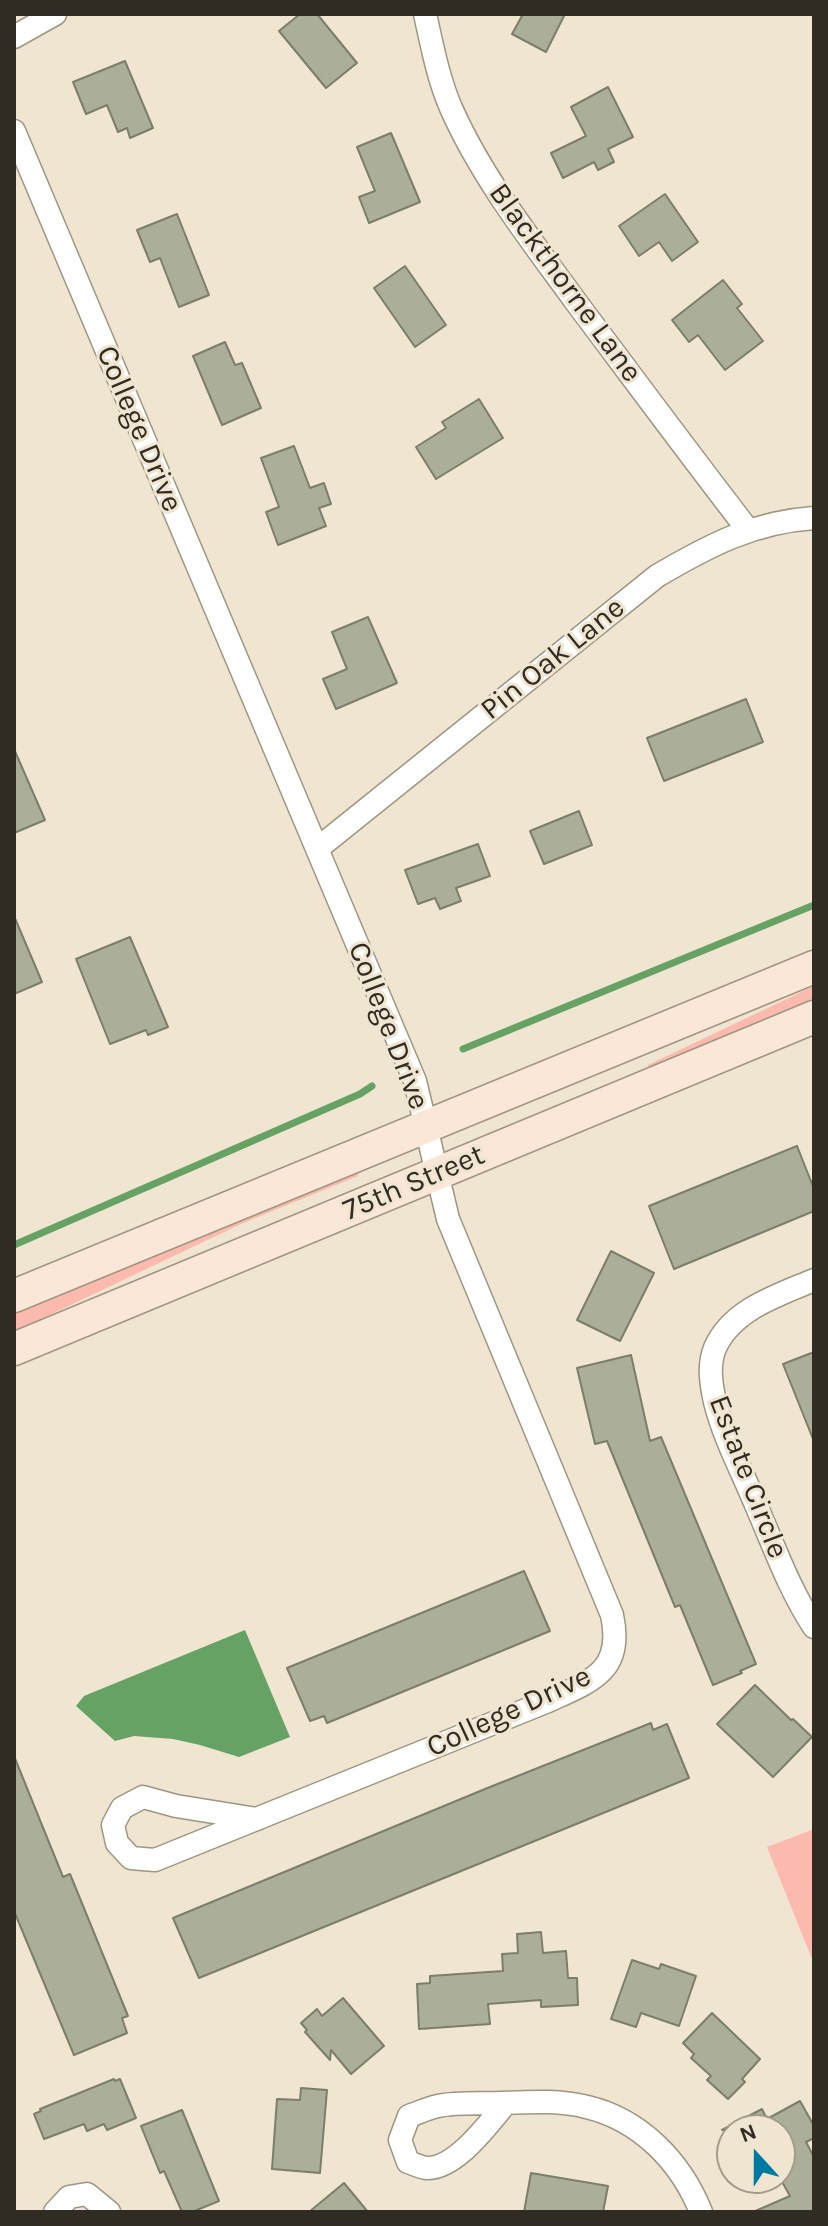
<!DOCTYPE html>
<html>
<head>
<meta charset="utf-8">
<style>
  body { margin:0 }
  #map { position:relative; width:828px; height:2226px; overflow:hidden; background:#efe5d0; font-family:Karla,sans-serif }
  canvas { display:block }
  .frame { position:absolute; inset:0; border:16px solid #302c24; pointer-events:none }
  .north { position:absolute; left:716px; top:2114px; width:80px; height:80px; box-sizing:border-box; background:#efe5d0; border:2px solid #a39b8b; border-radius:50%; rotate:339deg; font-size:22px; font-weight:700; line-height:32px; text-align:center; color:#302c24 }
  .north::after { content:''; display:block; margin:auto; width:28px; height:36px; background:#007aa2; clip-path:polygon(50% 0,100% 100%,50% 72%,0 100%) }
</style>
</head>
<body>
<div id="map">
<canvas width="828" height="2226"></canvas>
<div class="frame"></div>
<div class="north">N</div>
</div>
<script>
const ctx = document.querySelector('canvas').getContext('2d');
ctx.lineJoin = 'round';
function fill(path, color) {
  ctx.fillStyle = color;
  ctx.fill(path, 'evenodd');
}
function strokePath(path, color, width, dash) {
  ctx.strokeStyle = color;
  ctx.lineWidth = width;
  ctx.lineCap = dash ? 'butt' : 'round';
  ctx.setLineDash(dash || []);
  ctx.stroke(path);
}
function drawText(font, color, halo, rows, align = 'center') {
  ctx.font = font + ' Karla,sans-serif';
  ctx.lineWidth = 6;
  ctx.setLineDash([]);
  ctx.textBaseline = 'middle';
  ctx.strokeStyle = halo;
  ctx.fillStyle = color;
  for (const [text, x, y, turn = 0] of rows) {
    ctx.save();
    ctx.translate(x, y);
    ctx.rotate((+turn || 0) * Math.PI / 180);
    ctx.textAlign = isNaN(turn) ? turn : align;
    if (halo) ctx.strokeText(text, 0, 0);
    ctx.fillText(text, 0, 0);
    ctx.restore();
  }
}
fill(new Path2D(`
  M814 986V1001L649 1069 648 1065Z
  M357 1172 358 1176 243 1223 14 1332V1313Z
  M814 1829V1964L767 1847Z`), '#fcb9ae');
fill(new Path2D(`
  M245 1630 290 1737 239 1757 200 1745 173 1739 134 1736 115 1741 76 1706 84 1696Z`), '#67a265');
strokePath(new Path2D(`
  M463 1049 814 905
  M14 1245 360 1094 372 1086`), '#67a265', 7);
const building = new Path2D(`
  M300 14H317L357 63 326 88 279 31Z
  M523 14H565L546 52 512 34Z
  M125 61 153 128 130 138 127 128 118 132 107 105 86 114 73 82Z
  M608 87 633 137 608 149 614 162 598 170 594 162 563 178 551 153 586 136 571 107Z
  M391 133 420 202 369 223 359 197 375 191 357 147Z
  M665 194 698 242 672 261 659 242 639 256 619 226Z
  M177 214 209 295 179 307 160 258 150 262 137 230Z
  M405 266 446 325 415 347 374 288Z
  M723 280 742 304 737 308 763 341 725 370 698 335 689 342 672 320Z
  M225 342 235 365 242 363 261 408 222 425 193 356Z
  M479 399 503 438 436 479 416 447 446 428 442 422Z
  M294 446 310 488 324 483 331 504 319 508 326 526 278 545 266 512 279 507 261 458Z
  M368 617 397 683 336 709 323 679 347 669 332 632Z
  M746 699 763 742 664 781 647 738Z
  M14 749 45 820 14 833Z
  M579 811 592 845 544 864 530 831Z
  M478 844 490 876 456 888 461 901 440 909 435 898 418 904 405 870Z
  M14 916 42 982 14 994Z
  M130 937 168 1027 148 1035 146 1030 110 1044 76 959Z
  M797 1146 814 1189V1211L674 1269 649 1206Z
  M611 1251 654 1273 620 1341 577 1320Z
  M814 1352V1439H813L783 1364Z
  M631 1355 650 1441 661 1437 756 1664 740 1671 742 1673 713 1685 680 1605 675 1607 607 1441 595 1444 577 1368Z
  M524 1571 550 1631 327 1723 324 1716 310 1721 287 1668Z
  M755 1685 791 1720 793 1719 812 1737 773 1777 717 1724Z
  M651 1723 653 1730 667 1724 689 1778 199 1978 173 1918 485 1789Z
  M14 1756 63 1877 70 1874 128 2016 122 2018 127 2033 74 2055 14 1911Z
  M541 1932 543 1953 566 1951 568 1978H577L578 2005 541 2007V2000L488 2004 490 2024 419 2029 417 1984 430 1983V1976L503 1971 502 1954 518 1953 517 1934Z
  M632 1960 659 1969 661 1964 696 1976 679 2026 641 2013 636 2027 611 2019Z
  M343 1998 384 2046 351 2074 331 2050 330 2060 305 2032 307 2030 301 2023 317 2009 322 2016Z
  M712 2013 760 2059 742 2079 745 2082 728 2099 707 2080 711 2076 691 2058 694 2054 683 2043Z
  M114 2079 115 2081 120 2079 136 2118 107 2130 104 2124 87 2131 84 2124 44 2139 34 2114 41 2111 40 2109Z
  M301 2088 327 2090 320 2173 272 2169 277 2099 300 2100Z
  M800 2101 814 2126V2138L806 2142 814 2157V2212H753L790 2196 780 2178V2130H722L762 2109 767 2119Z
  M182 2110 219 2201 192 2212H182L164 2171 160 2173 141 2126Z
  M531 2173 608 2186 603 2212H524Z
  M344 2183 368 2212H309Z`);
fill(building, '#abaf99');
strokePath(building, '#7b7e6a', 2);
const street = new Path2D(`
  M425 14C432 45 438 78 451 108 482 178 531 240 576 302 633 378 690 455 748 530
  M14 37 55 14
  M14 131 415 1081 448 1219 612 1615C624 1671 592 1681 548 1701L155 1860 131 1858 117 1843 113 1825 122 1808 143 1797 176 1806 257 1819
  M317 849 657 576C708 546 753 522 814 518
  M814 1280C779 1295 732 1309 715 1348 708 1365 711 1384 715 1402 724 1438 742 1471 756 1505 774 1546 789 1589 814 1627
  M506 2103C489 2123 456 2169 427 2168 422 2168 414 2164 408 2162L400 2140 409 2116C418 2113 428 2108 438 2106 458 2102 480 2104 500 2103 529 2102 559 2100 587 2107 641 2120 681 2162 701 2212
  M55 2212 69 2197 87 2194 109 2212`);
const secondary = new Path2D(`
  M14 1296 814 967
  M14 1349 814 1017`);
strokePath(street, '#9f9682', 25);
strokePath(secondary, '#9f9682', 35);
strokePath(street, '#fff', 22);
strokePath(secondary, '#fbe7d8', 32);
drawText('30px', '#302c24', '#efe5d0', [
  ["Blackthorne Lane",565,283,54],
  ["College Drive",139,429,67],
  ["Pin Oak Lane",553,659,-39],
  ["College Drive",388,1026,69],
  ["75th Street",414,1183,-23],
  ["Estate Circle",748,1477,69],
  ["College Drive",509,1712,-25]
]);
</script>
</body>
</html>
